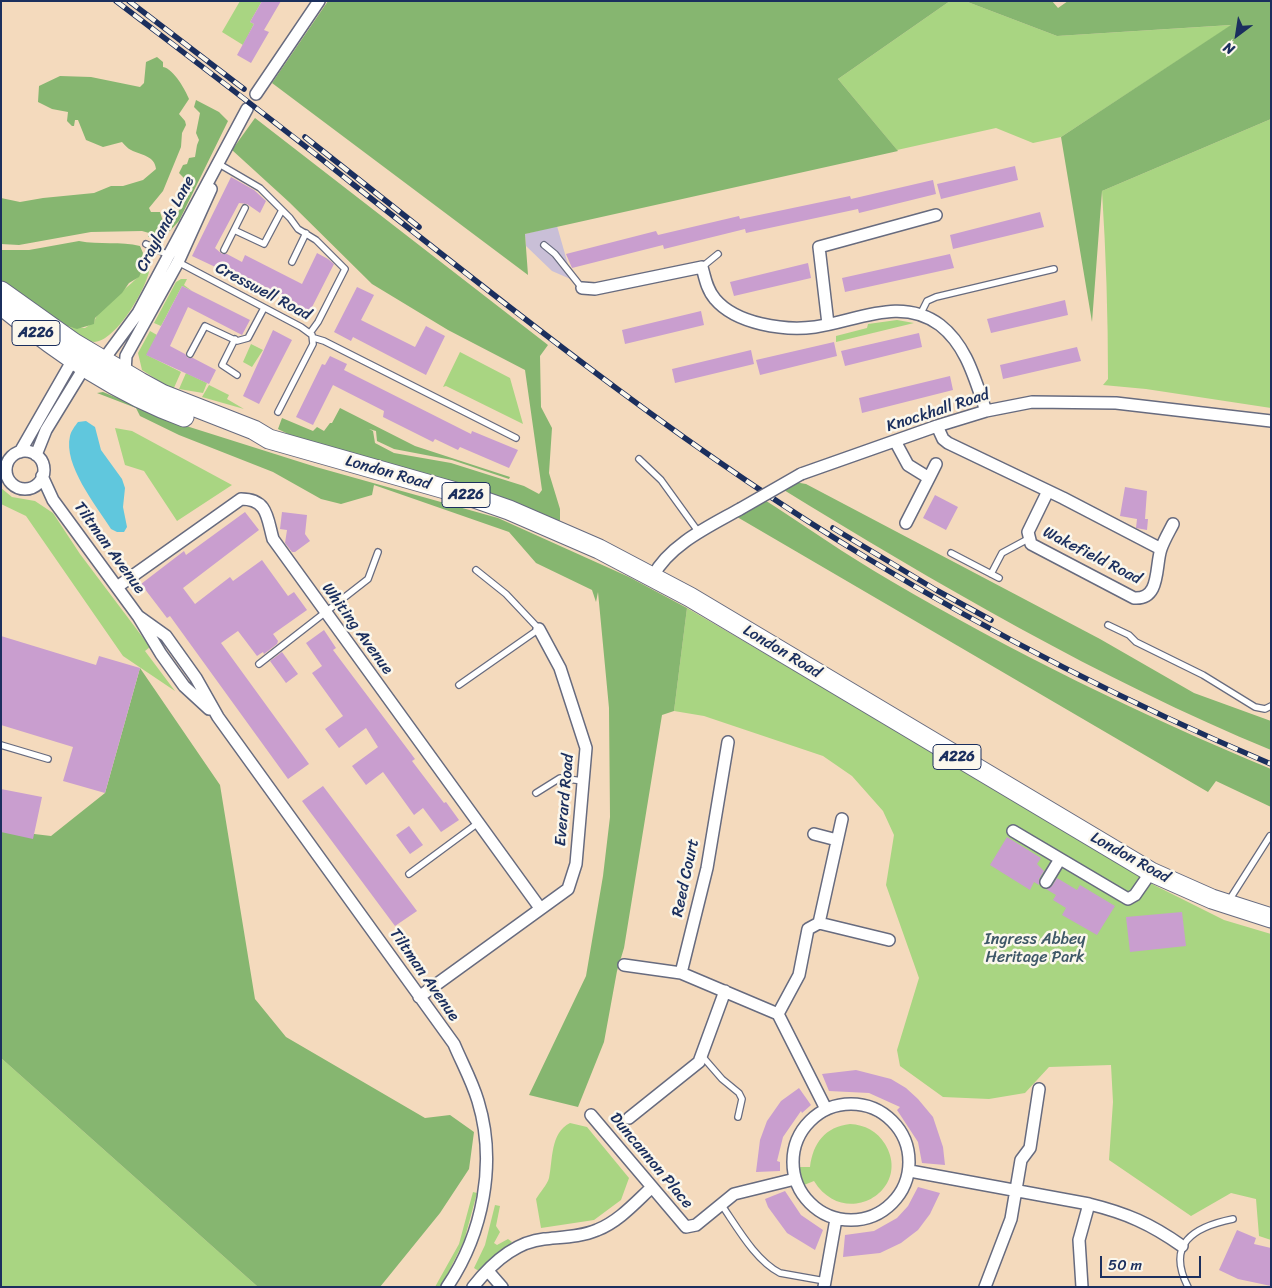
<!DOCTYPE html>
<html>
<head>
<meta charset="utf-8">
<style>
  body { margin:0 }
  #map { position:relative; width:1272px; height:1288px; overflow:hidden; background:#f4dabd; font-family:Sriracha,sans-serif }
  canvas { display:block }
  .frame { position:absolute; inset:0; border:2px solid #1b2f5e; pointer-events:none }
  .north { position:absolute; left:1212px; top:10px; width:50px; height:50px; -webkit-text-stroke:4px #fbf7ec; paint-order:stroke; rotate:211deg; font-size:14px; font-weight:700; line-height:20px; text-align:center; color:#1b2f5e }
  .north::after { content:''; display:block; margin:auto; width:18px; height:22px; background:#1b2f5e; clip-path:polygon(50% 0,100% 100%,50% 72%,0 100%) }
  .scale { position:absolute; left:1100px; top:1256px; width:101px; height:22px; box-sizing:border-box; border:2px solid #1b2f5e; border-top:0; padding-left:6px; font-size:15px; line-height:18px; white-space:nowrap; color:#1b2f5e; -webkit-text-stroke:4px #fbf7ec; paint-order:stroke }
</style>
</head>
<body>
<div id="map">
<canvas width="1272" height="1288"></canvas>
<div class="frame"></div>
<div class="north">N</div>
<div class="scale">50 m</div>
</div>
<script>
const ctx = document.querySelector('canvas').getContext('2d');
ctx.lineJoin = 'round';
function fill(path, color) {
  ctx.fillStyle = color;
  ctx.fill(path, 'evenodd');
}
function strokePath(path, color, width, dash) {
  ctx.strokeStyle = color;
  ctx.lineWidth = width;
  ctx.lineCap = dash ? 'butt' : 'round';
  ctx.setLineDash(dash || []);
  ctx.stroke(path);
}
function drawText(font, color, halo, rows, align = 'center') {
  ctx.font = font + ' Sriracha,sans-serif';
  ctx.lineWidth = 5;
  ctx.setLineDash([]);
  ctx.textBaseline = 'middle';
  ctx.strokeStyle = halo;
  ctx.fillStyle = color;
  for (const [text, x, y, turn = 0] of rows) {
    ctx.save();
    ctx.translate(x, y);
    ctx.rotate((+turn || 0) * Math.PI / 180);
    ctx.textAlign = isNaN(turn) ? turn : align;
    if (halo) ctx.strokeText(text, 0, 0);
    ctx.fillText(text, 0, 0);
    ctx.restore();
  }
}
fill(new Path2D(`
  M557 226 569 268 575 281 552 271 526 246 525 234Z`), '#c9bfd7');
fill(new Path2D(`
  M240 1H262L250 22 254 24 243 45 222 32Z
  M950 1H965L1057 36 1232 25 1061 137 1033 143 996 128 897 150 838 79Z
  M1271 119V408L1146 389 1103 385 1108 379C1108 316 1106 254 1102 191Z
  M143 254 150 266C149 285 116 342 94 342 85 341 77 334 70 329L69 327 85 328 91 324H94C94 309 134 285 142 272L139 267Z
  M181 279H187L184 285 192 291 182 286 161 326 154 323 176 282Z
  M897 320 914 323 836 342V336L867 328 868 324Z
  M150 331 157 335 147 355 181 372 173 390 142 370 138 353Z
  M251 344 263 350 252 367 243 362Z
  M460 352 510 378 523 424 446 386 443 387Z
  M186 373 207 383 203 393 179 389Z
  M209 385 229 395 227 399 244 409 202 397Z
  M115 428 132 431 232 485 177 521 144 471 125 465Z
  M1 488 12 497 35 501 53 513 80 554 150 647 145 651 175 691 123 656 26 516 1 504Z
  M687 608 1079 837 1154 885 1224 920 1271 934V1240L1259 1236 1256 1199 1231 1193 1191 1216 1109 1160 1113 1102 1111 1065 1049 1067 1025 1093 989 1099 943 1097 900 1066 897 1050 919 978 886 885 894 835 883 811 852 776 823 756 704 716 674 711Z
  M1 1058 258 1287H1Z
  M570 1123 587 1127 629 1178 621 1200 594 1220 541 1228 536 1199C540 1192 547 1185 549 1178 553 1160 550 1133 570 1123Z
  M850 1124C865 1125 877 1131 885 1144 913 1190 845 1231 814 1181L804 1185 799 1167H810C813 1143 825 1127 850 1124Z
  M473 1192 477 1193 464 1241 444 1281 440 1287H435L459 1244Z
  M495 1205 500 1206 496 1226 500 1232 494 1243 497 1245 508 1239 512 1242 482 1273 474 1268 485 1245Z`), '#a9d582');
fill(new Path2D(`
  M328 1H950L838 79 898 151 525 234 528 275 272 83Z
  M965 1H1052L1058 8 1068 1H1271V119L1102 191 1092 322 1061 137 1231 25 1057 36Z
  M157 57 163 62V67C174 69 186 91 189 99L179 114 185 121 186 125 182 133 181 147 163 191 149 208 151 212H160L163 221 166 217 172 218 173 212 179 211 181 199 186 195 184 190 186 180 179 173 183 165 187 164 189 158 195 157 197 145 199 140 196 133 200 113 194 107 196 100 219 112 228 121 179 221 166 235 148 237 149 233 142 231 91 232 19 245 1 244V198L20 202 43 198 94 193 111 186H123L143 180 156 169C155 156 141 155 131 150 128 149 125 145 122 142L103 147 86 140 78 120H75L74 126H72L67 121 68 112 52 109 38 102 39 86 60 76 91 77 140 87 144 83 146 62Z
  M255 118 548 345 540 356 541 407 552 428 549 473 560 509V521L504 499 294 437 278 429 282 418 313 431 317 427 324 431 330 423H332L340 408 415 446 510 477 509 479 452 460 394 449 377 441 376 431 369 429 373 431 375 443 394 453 451 463 524 486 539 494 542 490 525 370 448 330 372 284 289 202 232 150Z
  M79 241C99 245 121 241 140 246L143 253 139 267 142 271 139 277 129 283 122 293 95 318 94 324 77 329 67 326 1 280V250H29Z
  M103 392 180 424 316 467 498 518 629 577 687 608 674 711 662 715 624 948 617 971 604 1042 578 1107 529 1095 586 976 603 876 610 817 609 708 598 592 596 602 592 590 536 563 509 532 374 485 372 495 341 504 321 499 273 472 179 435 140 416 136 408 97 393Z
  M789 481 806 484 1100 639 1194 693 1271 721V750C1099 679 937 584 779 487Z
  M760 497C804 525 846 555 891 581 1012 652 1141 715 1271 769V807L1216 781 1208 792 732 514Z
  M140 668 220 785 255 999 286 1037 425 1118 450 1115 474 1132 469 1169 440 1213 380 1287H258L1 1058V830L51 836 105 793Z`), '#86b670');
fill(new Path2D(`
  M86 421 95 427 101 450 122 479 125 488 123 507 127 527 124 532H117L111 529C96 505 63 465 70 436 71 431 75 426 78 422Z`), '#60c7dd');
fill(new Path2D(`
  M262 1H281L264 30 269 32 251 63 237 55 254 24 250 22Z
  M1015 166 1018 180 941 199 937 184Z
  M231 177 254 190 266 201 260 213 247 204 239 203 215 248 222 254H227L242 262 245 255 302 284 317 253 328 259 334 264 308 315 291 306 293 301 230 269 228 273 192 256Z
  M933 180 936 194 859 213 858 209 746 233 745 229 664 249 663 245 572 268 566 254 656 231 658 235 739 216 740 219 850 196 851 199Z
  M1040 212 1044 227 953 249 950 235Z
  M950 254 954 268 845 292 842 278Z
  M808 263 811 278 734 296 730 282Z
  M182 286 250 320 242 335 188 307 170 346 185 354 188 358H193L216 370 209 384 146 355Z
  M357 287 374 295 361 320 415 347 426 326 445 336 426 375 353 337 351 341 334 332Z
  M1065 300 1068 315 991 333 987 319Z
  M701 311 704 325 625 344 622 330Z
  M273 330 292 340 259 404 243 396Z
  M919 333 922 347 845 366 841 351Z
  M834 342 837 356 760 375 756 360Z
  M1077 347 1081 361 1003 379 1000 365Z
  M751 350 754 364 675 383 672 369Z
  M330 356 347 364 344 370 471 434 472 431 518 450 509 468 460 447 458 450 435 439 433 442 383 417 384 411 333 385 313 425 296 417 322 364 325 365Z
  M950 376 953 390 862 413 859 398Z
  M1125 487 1147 491 1145 519H1148L1147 530 1136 528 1137 519 1120 516Z
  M935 495 958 507 946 530 923 518Z
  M245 512 259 530 183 588 195 604 230 577 233 581 262 560 288 596 294 592 307 610 273 634 278 641 277 644 264 654 263 652 257 656 238 631 221 643 309 764 288 779 170 616 167 618 141 584 184 551 186 555Z
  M282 512 307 515 305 534 310 541 295 552H292L285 543 287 530 280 529Z
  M324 630 336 648 333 650 415 759 412 761 444 803 446 802 459 820 441 832 423 808 414 815 383 772 366 785 352 766 378 747 366 728 339 748 325 729 343 716 312 673 322 666 306 643Z
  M1 636 96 665 99 656 140 668 105 793 63 781 73 747 1 725Z
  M282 652 298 674 286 683 270 661Z
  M323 786 417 911 395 926 302 801Z
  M1 789 42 797 33 839 1 832Z
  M409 826 423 845 410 854 396 835Z
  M1007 837 1041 858 1037 864 1044 871 1039 879V885L1034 882 1030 890 990 865Z
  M1057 878 1077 890 1080 885 1115 906 1097 935 1062 915 1066 908 1053 900 1056 895 1046 889 1052 886Z
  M1182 912 1186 946 1130 952 1126 917Z
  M856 1070 891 1079 906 1088 918 1099 933 1117 943 1147 945 1165 922 1163 918 1142 897 1110 900 1107 869 1093 829 1091 822 1074Z
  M799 1088 811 1105 802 1113 801 1111 783 1137 777 1161 780 1162V1171L756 1172 760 1140 767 1121 781 1101Z
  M918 1187 940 1193 930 1214 918 1230 901 1243 880 1253 843 1257 845 1235 874 1231 897 1218 908 1206Z
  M785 1191 801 1215 823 1230 815 1250 787 1233 768 1207 765 1199Z
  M1237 1230 1256 1238 1254 1244 1271 1248V1286L1238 1279 1219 1270Z`), '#c99ecf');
const service = new Path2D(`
  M219 164 260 188 290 218 298 229 316 240 345 269 318 322 310 333
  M234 230 264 244 282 210
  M146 244 168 255
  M544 245 555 254 582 288
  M224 250 245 208
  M178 262 301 327 312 335 313 344 278 412
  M292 262 306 233
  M702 267 718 254
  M920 315 927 301 936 297 1054 269
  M314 338 324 341 516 438
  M235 339 222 365 237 375
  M190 354 205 326 237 341 248 338 264 308
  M639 459 661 480 700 534
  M951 553 999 578
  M991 574 1002 553 1028 539
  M1108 625 1129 635 1136 642 1203 675 1255 707 1265 709 1271 706
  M259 664 368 579 378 552
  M459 685 539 629 506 594 476 570
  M1 745 48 759
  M536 793 560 778 583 781
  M409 874 478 823
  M1228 902 1270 836
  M702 1056 722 1079 739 1093 742 1099 738 1117
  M721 1204C737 1227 755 1260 780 1273L825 1281
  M1188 1287C1166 1244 1193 1227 1233 1219`);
const minor = new Path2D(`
  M256 94 319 1
  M582 288 595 289 702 267C705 278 707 290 715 299 736 324 784 331 815 327 857 321 901 296 940 325 967 346 975 380 986 411
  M828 324 819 247 936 215
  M104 359 138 313 247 109
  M125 372 126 356 178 262 211 189
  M937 426 943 439 948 443 1063 498 1161 549
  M895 441 908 465 929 478 906 523
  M6 470a19 19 0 1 1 38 0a19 19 0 1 1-38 0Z
  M20 452 75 356
  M36 455 46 430 87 363
  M801 474 937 426 986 411 1032 402 1116 403 1271 421
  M42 476 53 500 138 616 161 654 184 686 209 709
  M929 478 936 464
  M1048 491 1028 532 1031 544 1134 598C1161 600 1155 566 1161 549 1164 540 1169 532 1173 524
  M653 576C670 544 710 526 740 509
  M117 587 241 499C268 499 267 518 273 539L540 908
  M138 616 166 636 196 678 218 717 454 1044C462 1063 472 1081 478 1101 497 1163 483 1234 447 1287
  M728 742 707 868 681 973 778 1014
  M1013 831 1128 899 1135 895 1151 872
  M814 834 837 840
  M1046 882 1060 859
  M819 923 889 940
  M624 965 681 973
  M419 997 568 889 576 864 586 748 560 668 539 629
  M793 1162a58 58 0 1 1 116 0a58 58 0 1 1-116 0Z
  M826 1109 778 1014 799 975 808 929 819 923 842 819
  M591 1115 686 1227 696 1225 734 1194 795 1179
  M629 1118 699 1062 725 991
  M910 1171 1089 1204
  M488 1271 502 1287
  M473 1287C491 1264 515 1242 544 1239 562 1237 581 1237 597 1230 618 1222 635 1203 651 1188
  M824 1287 836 1219
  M985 1287 1011 1219 1021 1160 1030 1148 1039 1089
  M1082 1287 1079 1240 1089 1204C1126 1213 1151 1224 1182 1246`);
const primary = new Path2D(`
  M1 291 74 343 140 382 162 394 254 430 269 439 466 495 509 510 599 549 690 597 1151 872 1212 899 1271 918
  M7 310C61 354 118 393 184 417`);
strokePath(service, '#676b7f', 8);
strokePath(minor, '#676b7f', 14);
strokePath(primary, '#676b7f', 21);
strokePath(service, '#fff', 5.5);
strokePath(minor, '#fff', 11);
strokePath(primary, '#fff', 19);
const rail = new Path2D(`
  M116 1C196 62 276 122 354 185 520 316 686 449 867 558 996 636 1132 705 1271 764
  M129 1 244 89
  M305 137 419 227
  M833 528 936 590 991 620`);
strokePath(rail, '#1b2f5e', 5.5);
strokePath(rail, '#fbf7ec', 4, [11]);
const minorBridge = new Path2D(`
  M740 509 801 474`);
strokePath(minorBridge, '#676b7f', 14, []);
strokePath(minorBridge, '#fff', 11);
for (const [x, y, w] of [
  [36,333,48],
  [466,495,48],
  [957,757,48]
]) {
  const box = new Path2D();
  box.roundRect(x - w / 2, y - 12.5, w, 25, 4);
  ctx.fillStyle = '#fbf7ec';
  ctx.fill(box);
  strokePath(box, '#1b2f5e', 1);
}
drawText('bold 15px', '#1b2f5e', null, [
  ["A226",36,333],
  ["A226",466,495],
  ["A226",957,757]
]);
drawText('16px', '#1b2f5e', '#fbf7ec', [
  ["Craylands Lane",166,224,-62],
  ["Cresswell Road",263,292,28],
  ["Knockhall Road",938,411,-18],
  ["London Road",388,473,16],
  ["Tiltman Avenue",109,548,54],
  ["Wakefield Road",1092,556,27],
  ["Whiting Avenue",357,629,54],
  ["London Road",782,652,31],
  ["Everard Road",565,800,-85],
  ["London Road",1130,858,29],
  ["Reed Court",686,878,-78],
  ["Tiltman Avenue",424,975,55],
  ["Duncannon Place",651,1161,50]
]);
drawText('16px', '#3e5867', '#fbf7ec', [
  ["Ingress Abbey",1035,940],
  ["Heritage Park",1035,958]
]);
</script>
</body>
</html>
